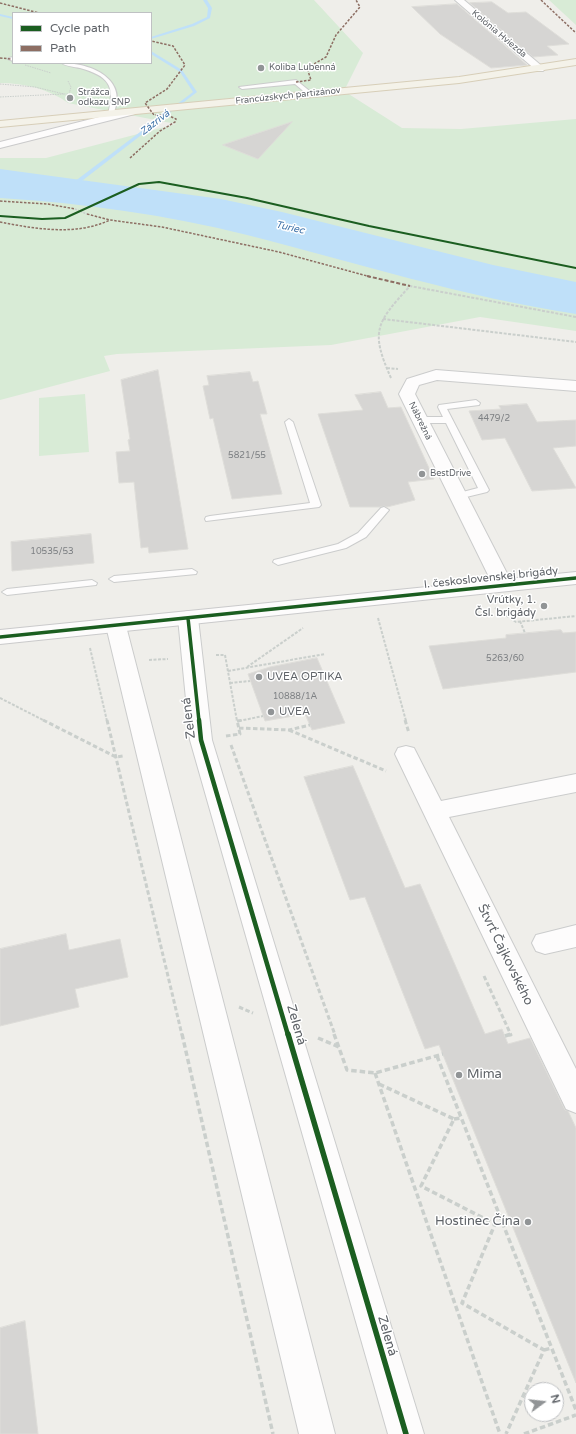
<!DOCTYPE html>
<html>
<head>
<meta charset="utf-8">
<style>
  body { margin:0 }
  #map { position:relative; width:576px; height:1434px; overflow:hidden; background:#efeeea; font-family:"Varela Round",sans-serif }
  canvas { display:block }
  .legend { position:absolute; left:12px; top:12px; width:140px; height:52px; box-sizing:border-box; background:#fff; border:1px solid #bfc1c3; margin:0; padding:5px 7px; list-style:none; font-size:12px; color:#5f6368 }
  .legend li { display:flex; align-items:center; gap:8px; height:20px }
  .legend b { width:20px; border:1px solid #bfc1c3 }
  .north { position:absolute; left:524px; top:1382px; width:40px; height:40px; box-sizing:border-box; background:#fff; border:1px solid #bfc1c3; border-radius:50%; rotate:75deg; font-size:11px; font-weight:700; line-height:16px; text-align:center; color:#5f6368 }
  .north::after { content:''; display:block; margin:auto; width:14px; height:18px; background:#919496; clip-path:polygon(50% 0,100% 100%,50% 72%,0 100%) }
</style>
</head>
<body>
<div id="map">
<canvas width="576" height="1434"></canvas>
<ul class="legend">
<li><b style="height:5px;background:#1b5e20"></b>Cycle path</li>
<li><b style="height:5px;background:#8d6e63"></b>Path</li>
</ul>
<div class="north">N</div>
</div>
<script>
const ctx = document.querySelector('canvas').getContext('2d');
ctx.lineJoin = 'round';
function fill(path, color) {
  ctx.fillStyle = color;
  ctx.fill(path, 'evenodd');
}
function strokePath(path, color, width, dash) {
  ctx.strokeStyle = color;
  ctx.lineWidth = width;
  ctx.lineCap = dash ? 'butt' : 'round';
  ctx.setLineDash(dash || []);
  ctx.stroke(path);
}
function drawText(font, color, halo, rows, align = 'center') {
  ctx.font = font + ' "Varela Round",sans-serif';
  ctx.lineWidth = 3;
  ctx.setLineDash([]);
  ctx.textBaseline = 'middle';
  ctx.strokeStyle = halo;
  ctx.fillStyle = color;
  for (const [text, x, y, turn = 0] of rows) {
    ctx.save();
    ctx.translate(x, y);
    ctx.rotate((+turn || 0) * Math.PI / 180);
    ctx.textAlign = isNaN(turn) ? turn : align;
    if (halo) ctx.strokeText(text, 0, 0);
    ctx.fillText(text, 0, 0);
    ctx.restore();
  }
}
fill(new Path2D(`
  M0 0H314L363 53 344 91 402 128 461 129 576 119V331L480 317 331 345 117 354 104 356 110 371 0 400V158H46L176 124 68 103C49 89 24 83 0 83ZM13 13H151V63H13Z
  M549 0H576V25Z
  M85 394 89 452 39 456V398Z`), '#d8ebd6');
fill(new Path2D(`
  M0 169 221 199 282 212 493 265 576 282V314C464 297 357 263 247 235 167 215 83 203 0 198Z`), '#bfe0f9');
fill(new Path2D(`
  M203 0H207L212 8 210 18 194 26 151 39V37L192 24 207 17 208 8Z
  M0 14 13 17V19L0 16Z
  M151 51 182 70 197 92 74 187H70V185L193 92 180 72 151 54Z`), '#bfe0f9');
const building = new Path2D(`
  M492 2 508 13 526 12 569 44 547 46 558 55 533 57 470 3Z
  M457 4 527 65 491 68 440 34 412 7Z
  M292 122 258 159 223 145Z
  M158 370 188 549 149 553 148 547 141 548 134 482 119 483 116 452 130 451 128 440 130 439 121 380Z
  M250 372 253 382 258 381 267 414H260L282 494 232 499 213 418 210 419 203 386 209 385 207 376Z
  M381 392 388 408 401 407 434 479 408 482 415 500 387 507 384 506 380 507H350L318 414 363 410 355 395Z
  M527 404 537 422 576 420V446L553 448 576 488 532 491 505 438 482 440 469 411 501 409 499 406Z
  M91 534 94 563 12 571 11 542Z
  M561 630 563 633 576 632V672L443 689 429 646 506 638V635Z
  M317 658 345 723 312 730 305 714 265 721 248 674 270 667Z
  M353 766 405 888 420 884 485 1034 502 1029 508 1044 530 1038 565 1110 568 1111 576 1128V1383L439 1045 425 1049 365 897 350 900 304 777Z
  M66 934 69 950 120 939 128 977 75 989 79 1007 0 1026V949Z
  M25 1321 38 1434H0V1328Z`);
fill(building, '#d6d5d3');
strokePath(building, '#deddd9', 1);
const lane = new Path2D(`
  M13 57V61L8 59 9 58Z
  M61 63C92 63 129 79 113 115L108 114C116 85 108 76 80 68 74 67 66 66 61 63Z
  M296 80 312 93V95H308L295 84 242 89 239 87Z
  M476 400 480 403 479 405 447 409 489 490 487 492 458 499 455 498 453 496 455 494 478 488 446 423H419L415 420 419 417H443L438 407 439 405Z
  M289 419 293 422 321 505 319 507 206 521 205 519 206 517 210 516 310 503 285 422Z
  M384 507 389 510 366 537 346 548 278 565 273 562 274 560 338 544 358 533 381 508Z
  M192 569 197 572 196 574 114 582 109 579 114 576Z
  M92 580 97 583 96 585 7 595 2 592 7 589Z`);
const street = new Path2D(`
  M455 0H464L543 67 545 69 543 71H537Z
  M436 370 576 381V391L437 380 419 385 415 394 513 585 510 589 503 591 496 589 493 585 399 394 407 379Z
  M188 611 195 613 198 618 212 740 424 1434H388L190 740 178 618 181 613Z
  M116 619 123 621 126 626 335 1434H299L106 626 109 621Z
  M406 746 414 748 441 801 576 774V792L449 817 576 1069V1113L566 1109 395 754 398 748Z
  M576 925V947L545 954 536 951 532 943 536 935Z`);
const secondary = new Path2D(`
  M131 109 136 112 135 114 0 148V142Z
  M576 572V584L0 644V630Z`);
const primary = new Path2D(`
  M576 59V65L459 83 0 127V121L459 77Z`);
strokePath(lane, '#cbcccc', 2);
strokePath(street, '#cbcccc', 2);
strokePath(secondary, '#cacacb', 2);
strokePath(primary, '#d7ceb8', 2);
strokePath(new Path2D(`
  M25 65 51 73
  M0 84 35 87 64 94 0 97
  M64 94H69L71 87 68 81`), '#cacfcc', 1, [1.5, 1]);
strokePath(new Path2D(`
  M75 209 87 214`), '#cacfcc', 1.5, [2, 1]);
strokePath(new Path2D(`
  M383 319 576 342
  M387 368 398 369
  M391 378C370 331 376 323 410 286L576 317
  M495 608 516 622 576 616
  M378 618 406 721
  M520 621 525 633
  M90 648 107 721
  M216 655H225L237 721
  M149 660 168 659
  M247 667 303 628
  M228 671 325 654
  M230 683 250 681
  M0 698 45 721
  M239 721 263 716`), '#cacfcc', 2, [3, 1.5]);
strokePath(new Path2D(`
  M43 720 116 757 123 756
  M107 720 182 1035
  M405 720 409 733
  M237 721 244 720
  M239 728 289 730 310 725
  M289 730 386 771
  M226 736 240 734 237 720
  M231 745 335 1035
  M484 976 511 1035H508
  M239 1007 253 1013`), '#cacfcc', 3, [4.5, 2.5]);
strokePath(new Path2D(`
  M182 1034 273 1434
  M334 1034 347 1070 375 1073 443 1054
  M505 1036 511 1034
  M318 1038 339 1047
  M437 1056 576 1410
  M375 1073 500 1434
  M379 1084 454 1119 421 1186 495 1224 462 1303 544 1350 506 1434
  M454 1119 461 1118
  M544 1350 552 1348
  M524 1434 576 1415`), '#cacfcc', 3.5, [5.5, 3]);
fill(lane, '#fdfcfc');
fill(street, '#fdfcfc');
fill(secondary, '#fdfcfc');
fill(primary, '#f4f2e9');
strokePath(new Path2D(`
  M541 0 576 33
  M0 3 39 13
  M0 58 11 59
  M296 82 311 80 307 68 326 57 336 35 360 7 356 0
  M130 158 160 131 175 122 176 119 167 115H154L145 103 167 89 185 65 173 46 151 41
  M0 201 48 204 75 209
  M87 214 110 220 162 227 279 252 371 277
  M0 222C36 229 76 236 110 220`), '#8d6e63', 1.5, [2.5, 1.5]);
strokePath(new Path2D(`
  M367 276 410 286`), '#8d6e63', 2, [4, 2]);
strokePath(new Path2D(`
  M0 216 42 219 65 218 139 184 159 182 247 198 369 226 576 268`), '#1b5e20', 2);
strokePath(new Path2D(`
  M188 618 199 721
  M0 637 576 578`), '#1b5e20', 3.5);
strokePath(new Path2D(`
  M199 720 201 740 288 1035`), '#1b5e20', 4.5);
strokePath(new Path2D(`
  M288 1034 406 1434`), '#1b5e20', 5.5);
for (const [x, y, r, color] of [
  [261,68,4,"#919496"],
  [70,98,4,"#919496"],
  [422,474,4,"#919496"],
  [544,606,4,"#919496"],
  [259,677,4,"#919496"],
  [271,712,4,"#919496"],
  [459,1075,4,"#919496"],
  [528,1222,4,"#919496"]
]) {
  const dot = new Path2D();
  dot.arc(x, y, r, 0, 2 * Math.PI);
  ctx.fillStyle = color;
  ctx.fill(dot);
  strokePath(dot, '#fff', 1.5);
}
drawText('9px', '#5f6368', '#fff', [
  ["Kolónia Hviezda",499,34,40],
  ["Francúzskych partizánov",288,96,-6],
  ["Nábrežná",420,421,64]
]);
drawText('9px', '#5f6368', '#fff', [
  ["Koliba Lubenná",269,68],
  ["Strážca",78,93],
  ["odkazu SNP",78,103],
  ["BestDrive",430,474]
], 'left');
drawText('9px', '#7e8184', null, [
  ["4479/2",494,419],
  ["5821/55",247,456],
  ["10535/53",52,552],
  ["5263/60",505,659],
  ["10888/1A",295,697]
]);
drawText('italic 10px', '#4174aa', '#fff', [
  ["Zázrivá",155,123,-38],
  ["Turiec",290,228,13]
]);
drawText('11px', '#5f6368', '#fff', [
  ["I. československej brigády",491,578,-6]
]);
drawText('11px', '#5f6368', '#fff', [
  ["Vrútky, 1.",536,600,"right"],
  ["Čsl. brigády",536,613,"right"],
  ["UVEA OPTIKA",267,677],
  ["UVEA",279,712]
], 'left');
drawText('13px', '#5f6368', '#fff', [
  ["Zelená",189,718,-97],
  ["Štvrť Čajkovského",505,955,64],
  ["Zelená",296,1025,74],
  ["Zelená",387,1336,74]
]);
drawText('13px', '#5f6368', '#fff', [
  ["Mima",467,1075],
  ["Hostinec Čína",520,1222,"right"]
], 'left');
</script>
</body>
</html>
